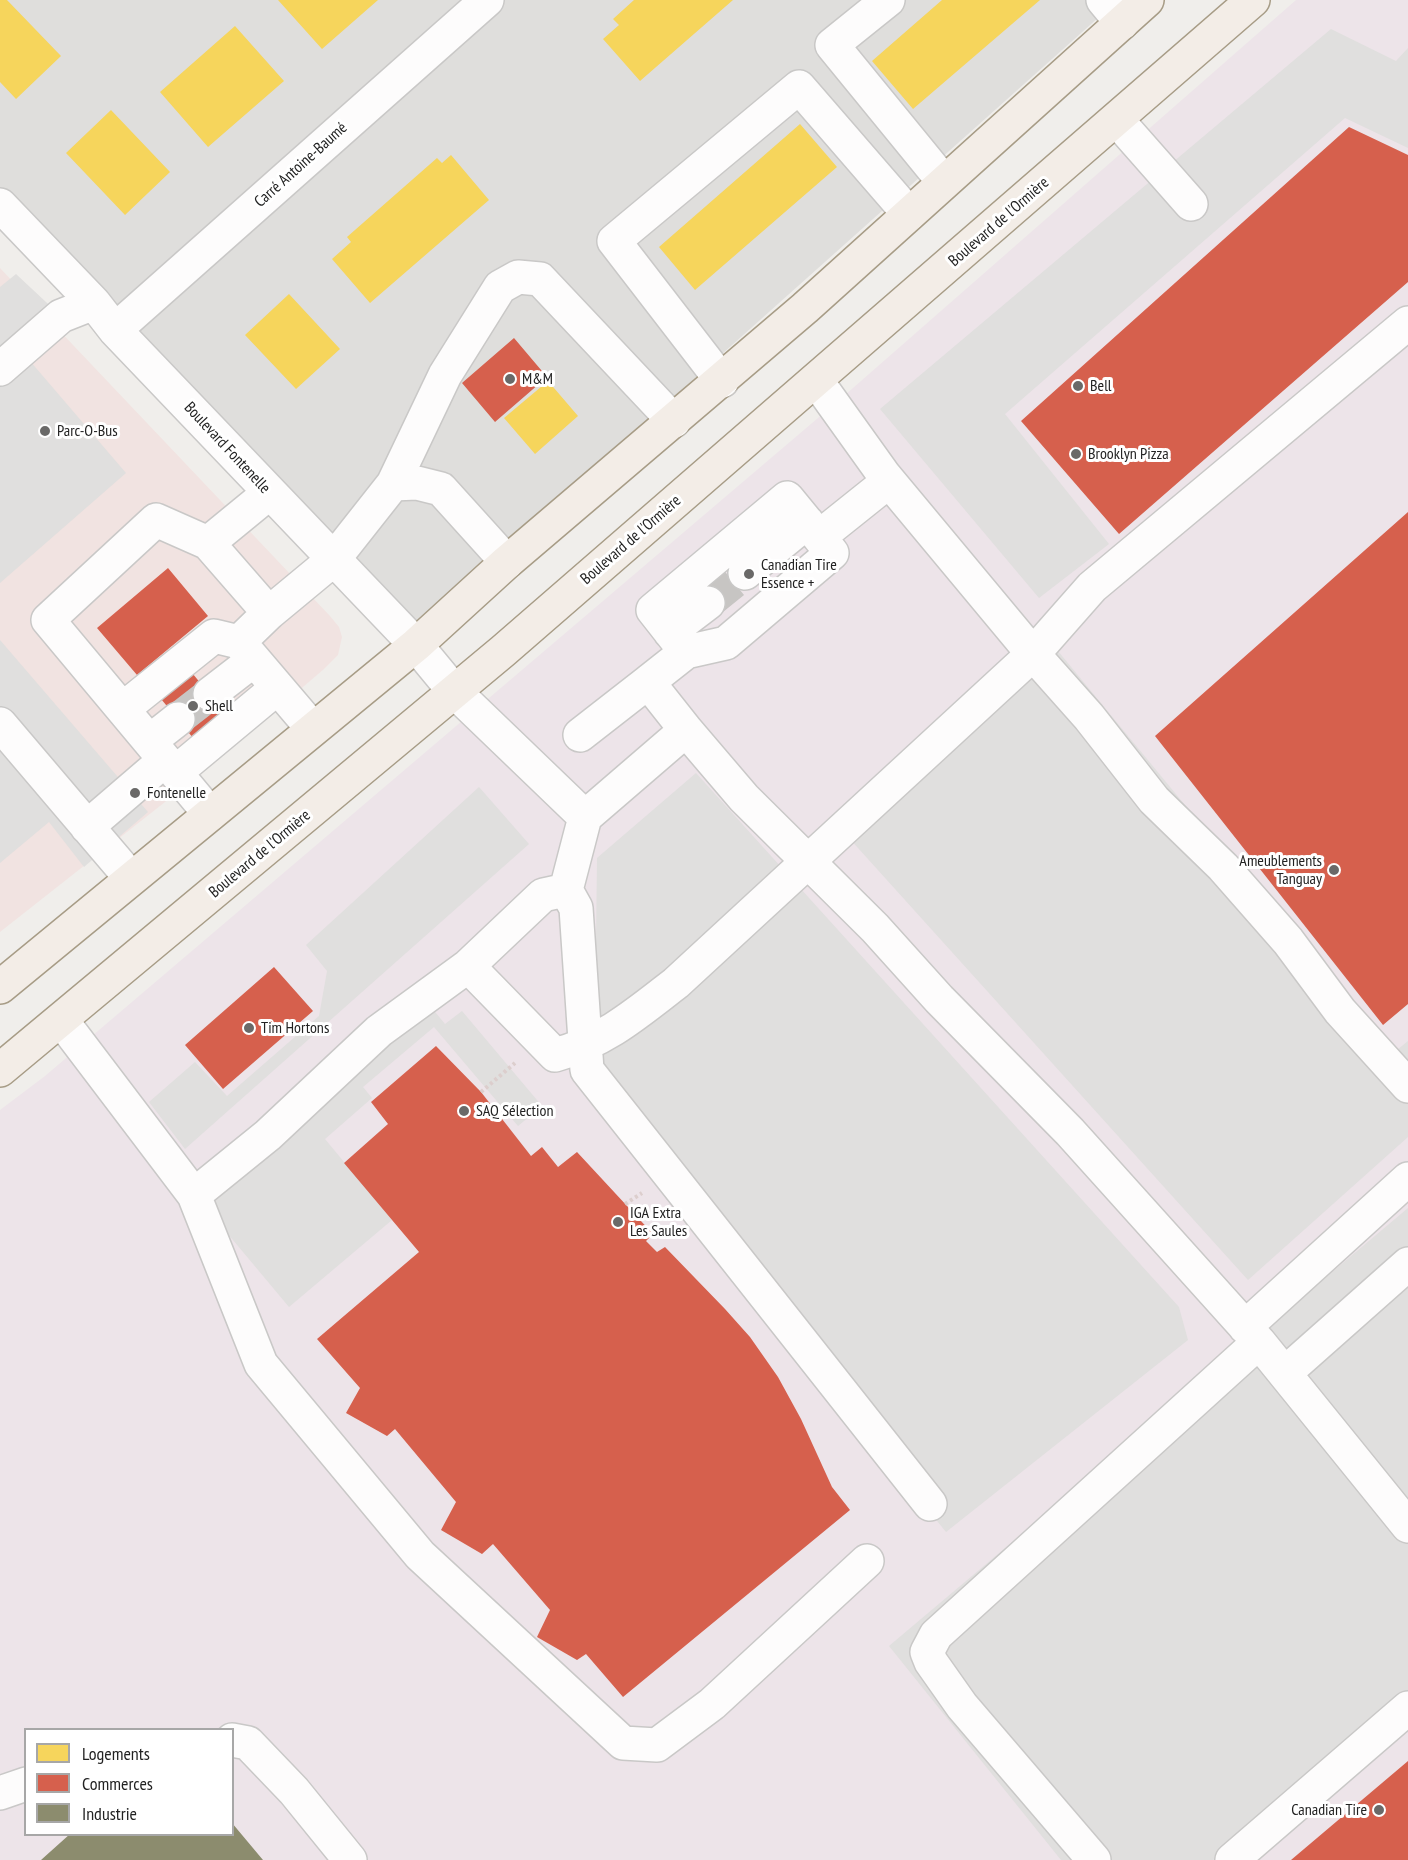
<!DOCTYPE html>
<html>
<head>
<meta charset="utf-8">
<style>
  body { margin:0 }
  #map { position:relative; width:1408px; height:1860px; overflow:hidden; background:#f0eeeb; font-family:"PT Sans Narrow",sans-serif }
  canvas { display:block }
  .legend { position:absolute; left:24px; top:1728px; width:210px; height:108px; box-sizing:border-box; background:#fff; border:2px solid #a7a7a7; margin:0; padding:8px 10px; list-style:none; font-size:18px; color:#222 }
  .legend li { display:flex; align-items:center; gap:12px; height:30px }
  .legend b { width:30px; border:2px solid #a7a7a7 }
</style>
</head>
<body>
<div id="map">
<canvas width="1408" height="1860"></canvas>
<ul class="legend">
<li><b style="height:16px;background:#f6d55c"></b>Logements</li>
<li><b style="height:16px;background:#d6604d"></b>Commerces</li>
<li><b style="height:16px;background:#8c8c6e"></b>Industrie</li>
</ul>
</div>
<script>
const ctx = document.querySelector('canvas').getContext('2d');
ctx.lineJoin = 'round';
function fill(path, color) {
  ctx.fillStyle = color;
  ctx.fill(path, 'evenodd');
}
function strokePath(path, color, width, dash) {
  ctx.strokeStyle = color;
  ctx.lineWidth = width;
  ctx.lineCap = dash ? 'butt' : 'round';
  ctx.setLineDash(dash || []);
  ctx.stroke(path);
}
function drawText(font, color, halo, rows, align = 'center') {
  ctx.font = font + ' "PT Sans Narrow",sans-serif';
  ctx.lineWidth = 6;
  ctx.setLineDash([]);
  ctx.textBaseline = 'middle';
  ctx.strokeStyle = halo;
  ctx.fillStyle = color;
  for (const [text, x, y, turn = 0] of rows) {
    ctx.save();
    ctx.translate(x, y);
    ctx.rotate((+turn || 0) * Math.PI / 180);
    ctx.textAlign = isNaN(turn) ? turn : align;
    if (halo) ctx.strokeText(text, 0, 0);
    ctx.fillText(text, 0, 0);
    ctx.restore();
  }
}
fill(new Path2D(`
  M0 0H1118L411 632 121 315 0 188Z`), '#dfdedc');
fill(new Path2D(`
  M0 268 330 616 339 627 342 637 338 655 324 669 212 765 0 932Z`), '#f1e3e1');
fill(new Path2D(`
  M1296 0H1408V1860H0V1110L45 1076 845 395ZM26 1730H232V1834H26Z`), '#ede4e9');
fill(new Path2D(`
  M1331 29 1396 61 1408 48V148L1345 118 1005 414 1109 544 1039 598 880 409Z
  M16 274 61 316 30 361 126 473 0 583V287Z
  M0 640 148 812 84 867 49 822 0 863Z
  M1053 645 1391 1055 1408 1041V1137L1248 1280 849 838Z
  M696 773 1179 1307 1188 1340 946 1532 581 1081 595 1019 597 858Z
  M479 787 529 844 185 1149 149 1102 195 1062 227 1096 319 1016 327 971 306 945Z
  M422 996 445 1024 462 1011 542 1106 518 1126 434 1027 363 1087 372 1098 325 1139 392 1220 289 1307 192 1191Z
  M1408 1208V1699L1213 1860H1061L889 1646Z`), '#e0dfde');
fill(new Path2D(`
  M0 0H7L61 56 16 99 0 82Z
  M278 0H378L322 49Z
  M634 0H733L640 81 603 39 619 25 613 19Z
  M942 0H1040L913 109 872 61Z
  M235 26 284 81 208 147 160 92Z
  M111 110 170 172 125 215 66 153Z
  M800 124 837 167 695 290 659 247Z
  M451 155 489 200 370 303 332 259 351 242 347 237 437 158 442 163Z
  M289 294 340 349 296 389 245 335Z
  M548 381 578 416 535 454 504 418Z`), '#f6d55c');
fill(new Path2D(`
  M1349 127 1408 155V282L1119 534 1021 421Z
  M514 338 547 377 495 422 462 383Z
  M1408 512V1004L1383 1025 1155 736Z
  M168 568 208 616 137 675 97 628Z
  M188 668 229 718 198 744 157 694Z
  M274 967 313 1011 223 1089 185 1045Z
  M436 1046 481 1092 531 1156 542 1147 558 1167 577 1152 653 1234 646 1241 657 1252 665 1247 725 1309 750 1337 778 1377 801 1419 832 1487 850 1510 623 1697 586 1654 577 1660 537 1637 550 1610 493 1544 482 1554 441 1530 456 1502 395 1429 387 1436 346 1413 360 1388 317 1339 419 1252 344 1163 388 1124 371 1102Z
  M1408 1761V1860H1291Z`), '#d6604d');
fill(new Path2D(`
  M232 1823 263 1860H41L70 1834H232Z`), '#8c8c6e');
strokePath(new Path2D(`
  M708 603 745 573
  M178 719 210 694`), '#c7c5c3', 33, [33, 16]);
const minor = new Path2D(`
  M888 0 832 45 944 182
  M1103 0 1122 23
  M1117 120 1191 204
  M0 205 94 303 115 330 416 645 454 691 585 817
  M115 330 487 0
  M0 369 61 316 94 303
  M816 380 884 475 1033 654 1089 717 1154 800 1223 867 1288 941 1340 1011 1408 1086
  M722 381 614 241 799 87 909 214
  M393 484 445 375 500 287 518 277 540 279 674 421
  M208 543 269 493
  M745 573 807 522
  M269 613 239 642 313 729
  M670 632 708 603
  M686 652 726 643 832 553 819 537
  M648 682 686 652 653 610 787 498 819 537 889 481
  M210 694 254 660
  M124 708 214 636 239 642
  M0 724 131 878
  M580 735 648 682 686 730
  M150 741 178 719
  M165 760 48 620 156 520 208 543 269 613 333 560 393 484 417 483 441 489 507 562
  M176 772 277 688
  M87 827 165 760 210 814
  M468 966 555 1055C605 1041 636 1014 676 983L1033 654 1092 587 1408 323
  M62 1021 194 1195 261 1364 420 1555 623 1743 657 1745 712 1704 867 1561
  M194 1195 268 1135 379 1031 468 966 543 895 566 890
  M1245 1327 1408 1179
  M1285 1373 1408 1264
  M930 1504 587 1070 576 908 566 890 585 817 686 730 744 798 875 928 939 999 1070 1132 1259 1342 1408 1526
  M232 1740 248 1743 294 1791 350 1860
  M0 1793 26 1784
  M1094 1860 962 1706 931 1662 927 1652 936 1635 1259 1342
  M1232 1860 1408 1708`);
const major = new Path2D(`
  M0 987 416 645 507 562 805 308 1147 0
  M0 1070 503 651 1253 0`);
strokePath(minor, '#c9c8c7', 36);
strokePath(major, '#a79c86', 36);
strokePath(new Path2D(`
  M481 1092 515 1063
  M625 1204 642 1193`), '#dccecd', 4, [3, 3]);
strokePath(minor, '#fdfcfc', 33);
strokePath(major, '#f3ede7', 33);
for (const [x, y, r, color] of [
  [510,379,6,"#6a6968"],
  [1078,386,6,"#6a6968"],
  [45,431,6,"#6a6968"],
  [1076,454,6,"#6a6968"],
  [749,574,6,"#6a6968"],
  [193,706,6,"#6a6968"],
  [135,793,6,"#6a6968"],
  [1334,870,6,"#6a6968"],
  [249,1028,6,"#6a6968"],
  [464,1111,6,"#6a6968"],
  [618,1222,6,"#6a6968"],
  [1379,1810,6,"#6a6968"]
]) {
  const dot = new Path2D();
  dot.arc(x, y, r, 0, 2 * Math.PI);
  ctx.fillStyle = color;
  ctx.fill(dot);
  strokePath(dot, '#fff', 2);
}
drawText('16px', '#222', '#fff', [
  ["Carré Antoine-Baumé",301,165,-42],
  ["Boulevard de l'Ormière",999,222,-41],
  ["Boulevard Fontenelle",227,448,47],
  ["Boulevard de l'Ormière",631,540,-41],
  ["Boulevard de l'Ormière",260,854,-40]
]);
drawText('16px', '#222', '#fff', [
  ["M&M",522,379],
  ["Bell",1090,386],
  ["Parc-O-Bus",57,431],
  ["Brooklyn Pizza",1088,454],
  ["Canadian Tire",761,565],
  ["Essence +",761,583],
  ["Shell",205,706],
  ["Fontenelle",147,793],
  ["Ameublements",1322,861,"right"],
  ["Tanguay",1322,879,"right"],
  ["Tim Hortons",261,1028],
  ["SAQ Sélection",476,1111],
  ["IGA Extra",630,1213],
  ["Les Saules",630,1231],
  ["Canadian Tire",1367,1810,"right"]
], 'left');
</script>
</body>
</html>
